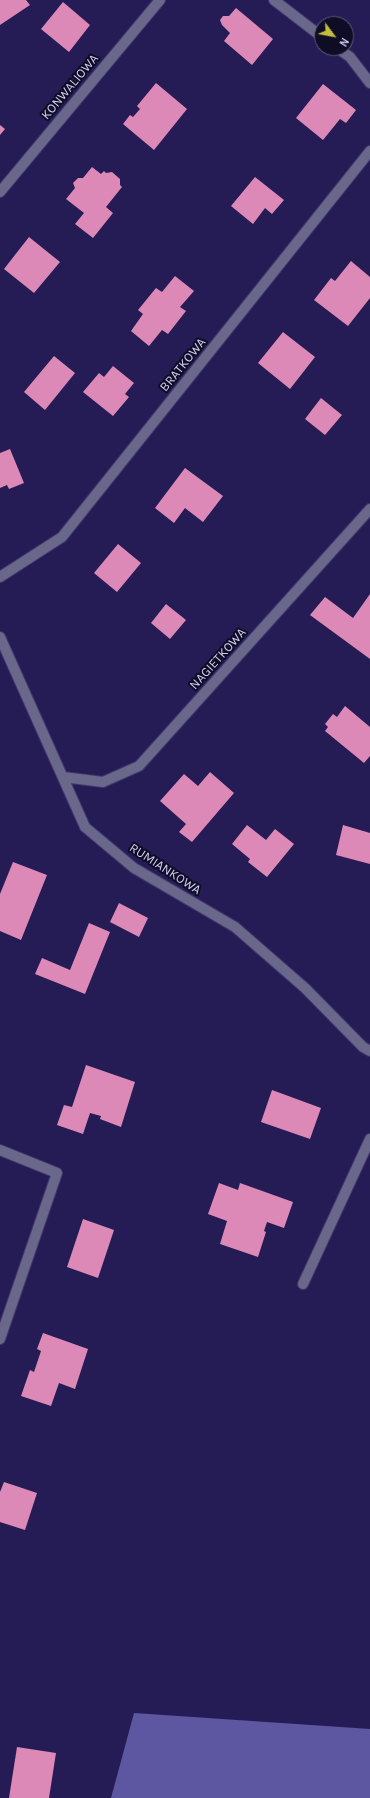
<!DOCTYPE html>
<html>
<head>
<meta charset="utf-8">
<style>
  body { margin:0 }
  #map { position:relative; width:370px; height:1798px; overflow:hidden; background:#261c55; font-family:Karla,sans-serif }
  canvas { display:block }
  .north { position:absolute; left:314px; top:16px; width:40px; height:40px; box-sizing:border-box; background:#0f0c25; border:1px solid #5b5a77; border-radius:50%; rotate:122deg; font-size:11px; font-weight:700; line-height:16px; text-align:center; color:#cecef2 }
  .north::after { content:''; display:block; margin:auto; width:14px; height:18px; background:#c4bc3e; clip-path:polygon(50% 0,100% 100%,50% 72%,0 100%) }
</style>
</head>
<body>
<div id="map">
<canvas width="370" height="1798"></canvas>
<div class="north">N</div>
</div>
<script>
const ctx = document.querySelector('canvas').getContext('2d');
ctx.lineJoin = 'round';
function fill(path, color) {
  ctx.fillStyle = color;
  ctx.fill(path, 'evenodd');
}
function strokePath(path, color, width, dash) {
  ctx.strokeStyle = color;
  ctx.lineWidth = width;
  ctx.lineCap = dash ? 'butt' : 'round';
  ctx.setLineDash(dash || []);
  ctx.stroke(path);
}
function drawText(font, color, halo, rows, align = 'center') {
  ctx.font = font + ' Karla,sans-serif';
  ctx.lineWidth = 4;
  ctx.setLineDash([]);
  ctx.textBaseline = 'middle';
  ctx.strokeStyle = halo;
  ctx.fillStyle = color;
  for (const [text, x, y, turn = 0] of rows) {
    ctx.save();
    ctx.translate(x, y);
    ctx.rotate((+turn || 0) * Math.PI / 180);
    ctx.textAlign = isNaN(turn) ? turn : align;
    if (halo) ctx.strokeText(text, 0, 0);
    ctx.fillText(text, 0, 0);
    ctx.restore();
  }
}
fill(new Path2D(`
  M134 1713 370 1729V1798H111Z`), '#5d56a0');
fill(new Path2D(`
  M0 0H26L30 5 0 25Z
  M63 2 90 25 69 52 41 29Z
  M236 8 273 39 252 65 224 41 230 33 222 25 220 20 223 16H229Z
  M156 83 187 109 154 150 123 124 130 115 133 117 140 109 137 106Z
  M323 84 356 110 346 123 340 119 323 140 296 118Z
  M0 125 5 129 0 135Z
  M92 167 101 174 104 171 106 173 112 172 120 179V185L122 187 106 207 113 213 93 238 75 224 84 213 66 199 75 188 73 183 78 178H83Z
  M255 177 284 200 272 214 265 208 253 224 231 206Z
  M29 237 60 262 34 293 4 269Z
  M351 261 370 277V298L348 326 314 300 331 278 335 281Z
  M175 276 194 291 180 307 186 311 168 334 162 330 149 346 131 331 143 314 138 310 156 288 162 292Z
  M283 332 315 357 290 389 258 363Z
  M54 356 75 373 45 410 24 392Z
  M113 366 134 383 125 394 129 397 113 416 83 392 99 373 104 377Z
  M321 398 342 415 325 435 305 419Z
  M10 449 24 483 9 489 7 485 0 488V453Z
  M185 468 223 496 203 522 185 508 174 523 155 508Z
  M118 544 141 563 117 592 94 573Z
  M370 594V659L310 615 325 597 353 618Z
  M166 604 186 620 170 639 151 623Z
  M345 706 370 727V756L364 763 325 731 328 727 325 724 333 714 337 717Z
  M210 772 234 793 192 842 179 832 186 824 160 801 184 774 198 786Z
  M247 825 266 840 275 829 294 844 267 877 248 862 250 859 232 844Z
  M343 825 370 833V864L336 855Z
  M13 862 47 875 21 940 0 931V894Z
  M119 903 148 918 139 937 110 922Z
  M89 923 110 932 85 994 35 974 42 958 70 970Z
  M86 1065 135 1082 121 1127 100 1119 101 1116 90 1113 83 1134 57 1125 64 1105 72 1107Z
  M272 1090 321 1108 310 1139 261 1122Z
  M219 1183 238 1190 240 1183 293 1202 284 1228 267 1222 264 1231 266 1232 258 1257 220 1244 227 1221 208 1214Z
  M83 1219 114 1230 98 1278 67 1267Z
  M43 1333 88 1349 75 1389 59 1383 51 1406 21 1396 30 1370 34 1372 41 1351 37 1349Z
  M4 1482 37 1493 25 1530 0 1522V1492Z
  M17 1747 56 1753 49 1798H9Z`), '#dd89b8');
const minor = new Path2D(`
  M274 0 322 37
  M337 48 350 57 370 83
  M0 192 160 0
  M0 577 62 537 370 151
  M0 637 85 827 134 868 235 927 305 988 363 1047 370 1051
  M63 777 103 782 139 766 370 509
  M0 1150 57 1173 0 1339
  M303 1284 370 1139`);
strokePath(minor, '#41386e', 12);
strokePath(minor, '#69688a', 10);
drawText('13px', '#cecef2', '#0f0c25', [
  ["KONWALIOWA",70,87,-50],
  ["BRATKOWA",183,365,-51],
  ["NAGIETKOWA",218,659,-48],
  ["RUMIANKOWA",165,869,33]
]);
</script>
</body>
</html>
